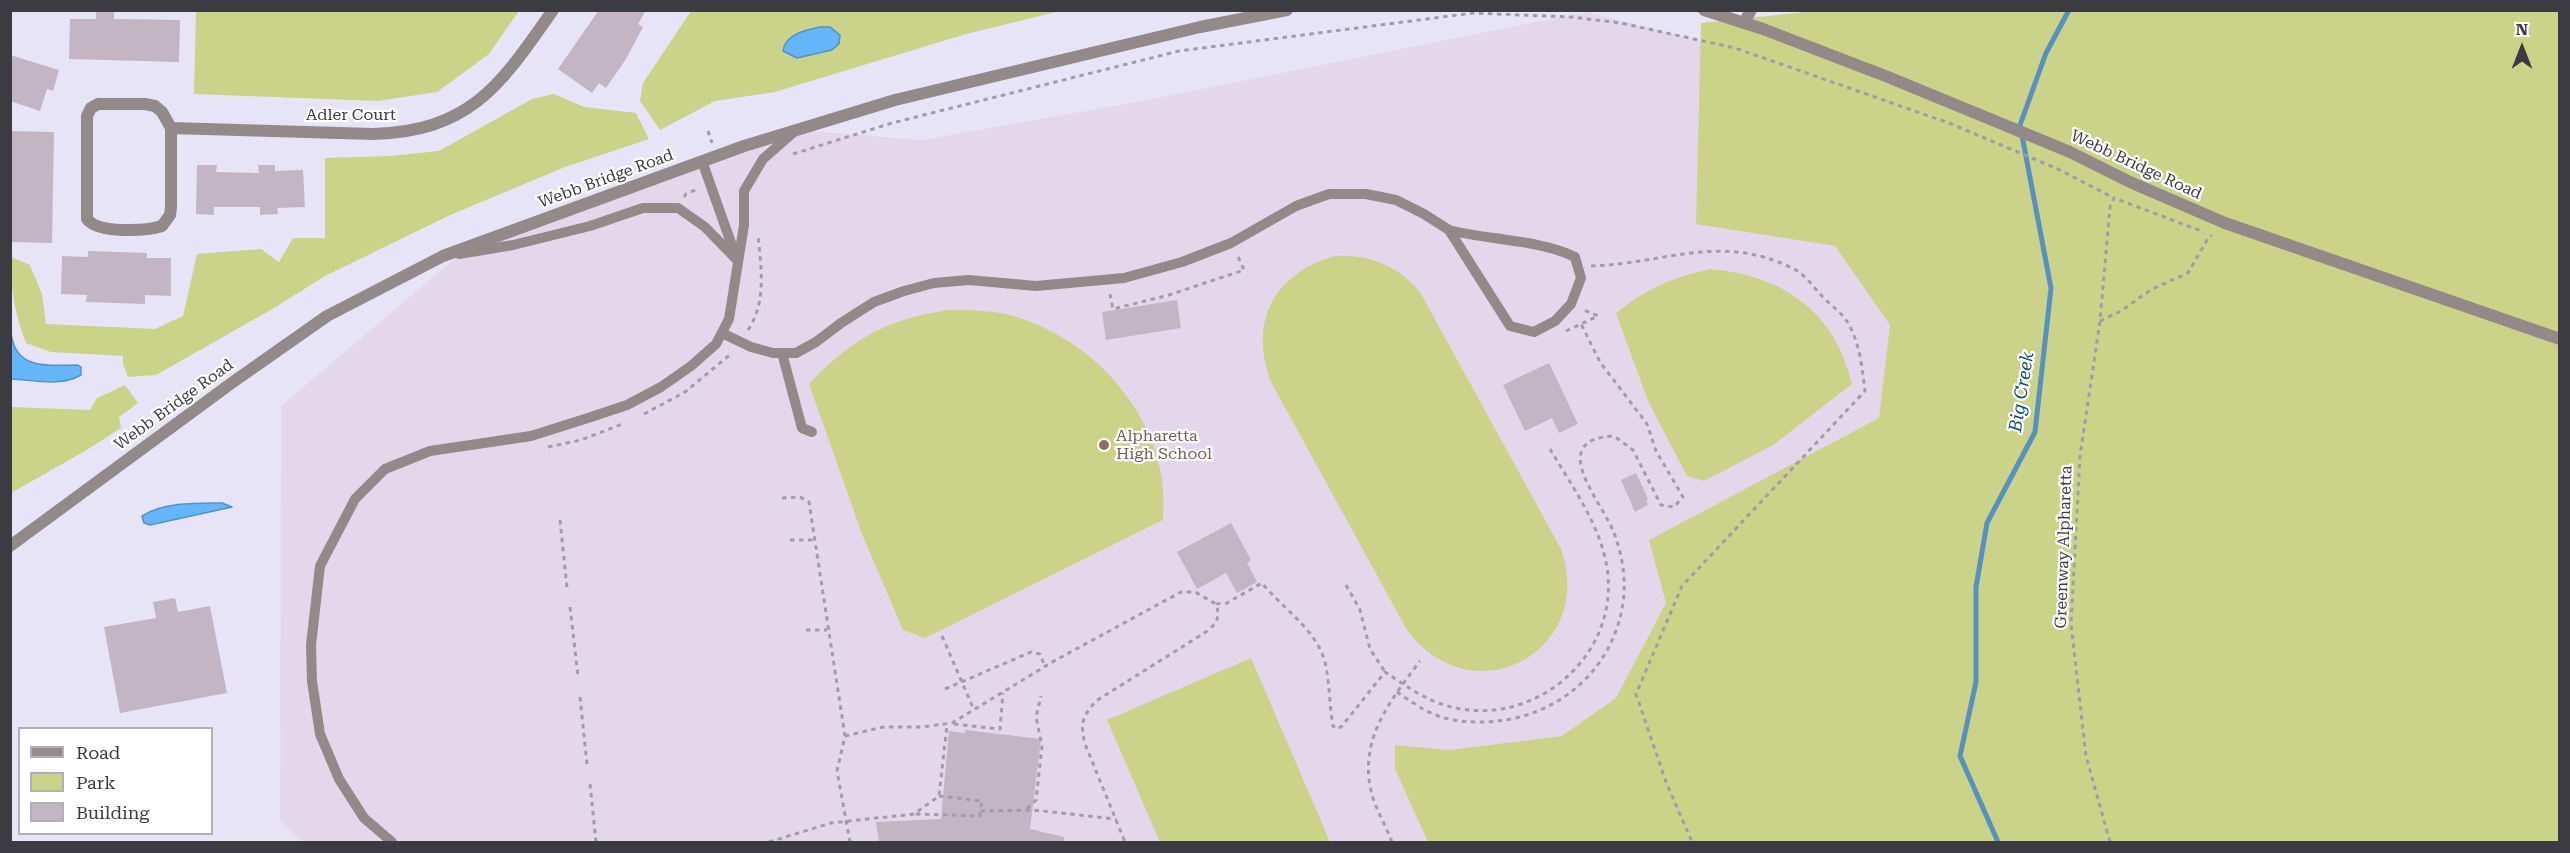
<!DOCTYPE html>
<html>
<head>
<meta charset="utf-8">
<style>
  body { margin:0 }
  #map { position:relative; width:2570px; height:853px; overflow:hidden; background:#e8e4f7; font-family:"Roboto Serif",serif }
  canvas { display:block }
  .frame { position:absolute; inset:0; border:12px solid #3d3b42; pointer-events:none }
  .legend { position:absolute; left:18px; top:727px; width:195px; height:108px; box-sizing:border-box; background:#fff; border:2px solid #b1b1b3; margin:0; padding:8px 10px; list-style:none; font-size:18px; color:#3d3b42 }
  .legend li { display:flex; align-items:center; gap:12px; height:30px }
  .legend b { width:30px; border:2px solid #b1b1b3 }
  .north { position:absolute; left:2492px; top:18px; width:60px; height:60px; -webkit-text-stroke:4px #fff; paint-order:stroke; rotate:0deg; font-size:16px; font-weight:700; line-height:24px; text-align:center; color:#3d3b42 }
  .north::after { content:''; display:block; margin:auto; width:21px; height:27px; background:#3d3b42; clip-path:polygon(50% 0,100% 100%,50% 72%,0 100%) }
</style>
</head>
<body>
<div id="map">
<canvas width="2570" height="853"></canvas>
<div class="frame"></div>
<ul class="legend">
<li><b style="height:8px;background:#938989"></b>Road</li>
<li><b style="height:16px;background:#cad388"></b>Park</li>
<li><b style="height:16px;background:#c4b5c4"></b>Building</li>
</ul>
<div class="north">N</div>
</div>
<script>
const ctx = document.querySelector('canvas').getContext('2d');
ctx.lineJoin = 'round';
function fill(path, color) {
  ctx.fillStyle = color;
  ctx.fill(path, 'evenodd');
}
function strokePath(path, color, width, dash) {
  ctx.strokeStyle = color;
  ctx.lineWidth = width;
  ctx.lineCap = dash ? 'butt' : 'round';
  ctx.setLineDash(dash || []);
  ctx.stroke(path);
}
function drawText(font, color, halo, rows, align = 'center') {
  ctx.font = font + ' "Roboto Serif",serif';
  ctx.lineWidth = 4.5;
  ctx.setLineDash([]);
  ctx.textBaseline = 'middle';
  ctx.strokeStyle = halo;
  ctx.fillStyle = color;
  for (const [text, x, y, turn = 0] of rows) {
    ctx.save();
    ctx.translate(x, y);
    ctx.rotate((+turn || 0) * Math.PI / 180);
    ctx.textAlign = isNaN(turn) ? turn : align;
    if (halo) ctx.strokeText(text, 0, 0);
    ctx.fillText(text, 0, 0);
    ctx.restore();
  }
}
fill(new Path2D(`
  M1586 12 1939 101 1929 356 1578 842H302L280 820 281 406 466 249 798 130 922 140 1142 101Z`), '#e5d7eb');
fill(new Path2D(`
  M1824 10 2559 11V842H1428L1395 769V745L1449 750 1562 736 1616 698 1666 603 1649 540 1879 418 1890 325 1835 246 1696 224 1701 23Z
  M196 11V10L519 11 489 54 437 92 378 101 194 94Z
  M691 11H1060L966 34 775 92 715 101 660 130 640 101 643 83Z
  M554 94 584 107 636 113 649 139 565 167 448 216 325 276 274 308 156 375 128 377 123 364V356L51 352 26 343C15 315 10 287 11 257L30 265 42 294 46 324 155 329 183 316 197 254 261 249 279 262 293 238H325V158L391 156 439 151 532 99Z
  M1334 256C1369 254 1397 265 1420 292L1561 549C1597 652 1472 718 1407 630L1271 382C1249 321 1273 275 1334 256Z
  M1710 269C1782 275 1835 311 1852 384L1773 445 1704 481 1687 476 1648 401 1616 313C1648 288 1671 278 1710 269Z
  M949 310C971 310 995 310 1017 317 1102 344 1172 427 1163 520L925 638 903 630 862 534 809 384C850 340 889 318 949 310Z
  M125 385 138 403 119 417 121 428 85 451 11 493V407L90 410 97 398Z
  M1251 658 1330 842H1160L1107 720Z`), '#cad388');
const water = new Path2D(`
  M820 27H830L840 35 839 44 832 50 797 58 783 51C785 34 806 30 820 27Z
  M11 332C15 371 48 365 78 365L81 367V375C60 387 34 380 11 379Z
  M222 503 232 507 150 525 144 523 142 516C164 502 196 503 222 503Z`);
fill(water, '#62b6f9');
strokePath(water, '#5791c2', 1.5);
strokePath(new Path2D(`
  M1998 842 1960 756 1976 682V587L1987 523 2035 432 2051 288 2020 125 2046 53 2069 10`), '#5791c2', 5);
fill(new Path2D(`
  M599 10H646L638 24 643 27 626 59 606 88 599 83 592 93 558 69Z
  M96 12H114V19L180 20 179 62 69 59 70 19H96Z
  M10 55 59 70 53 91 47 89 40 111 10 101Z
  M10 131 54 132 52 243 10 242Z
  M197 165H217L216 172 259 173 258 165H275V171L303 170 305 207 277 208 278 214 260 215V207H214V215L196 214Z
  M88 251 147 253V258H171V296L145 295V304L86 302 87 295 61 294 62 256 88 257Z
  M1177 300 1181 328 1106 340 1102 312Z
  M1549 363 1578 424 1559 433 1552 418 1525 431 1503 385Z
  M1636 473 1648 499 1646 500 1648 505 1635 512 1621 480Z
  M1231 523 1251 560 1247 563 1257 582 1237 593 1226 573 1197 589 1177 552Z
  M175 598 178 612 210 606 227 693 120 713 104 627 156 618 153 602Z
  M965 730 1041 739 1030 829 1064 837 1063 843H879L876 822 941 819 949 731 965 733Z`), '#c4b5c4');
strokePath(new Path2D(`
  M708 131 712 143
  M793 154 892 123 1179 51 1473 13 1571 17 1621 23 1735 48 1949 123 2058 169 2114 198
  M684 197 686 194 698 189
  M1591 266C1664 264 1721 232 1794 269 1804 274 1813 286 1820 294 1828 303 1840 311 1846 320 1860 341 1862 368 1865 391L1682 586 1636 694 1666 782 1692 842
  M1110 294 1113 309 1169 295 1244 270 1237 254
  M2100 321 2121 311 2152 289 2188 273 2207 240 2212 235
  M748 330C767 302 761 267 758 235
  M1566 331 1598 316 1584 310
  M644 414 685 392 732 353
  M548 447 581 440 625 423
  M782 498 800 497 809 502 845 736 837 771 850 842
  M560 520 567 588
  M790 540H815
  M1346 585 1360 610 1370 649 1385 672
  M1216 604 1227 603 1262 583C1282 608 1316 629 1325 662 1330 683 1329 705 1333 726L1337 729 1342 726 1385 672C1409 688 1432 705 1462 709 1539 722 1615 656 1608 576 1604 530 1573 488 1550 449
  M570 607 578 676
  M806 630H827
  M942 636 974 710
  M945 689 1031 652 1040 654 1045 667
  M1397 692C1409 700 1422 710 1436 715 1450 721 1466 722 1481 722 1549 722 1609 677 1622 609 1627 584 1623 556 1614 533 1603 503 1544 439 1614 436L1633 450 1661 505 1674 507 1683 497 1656 451 1647 424 1600 362 1581 324
  M580 697 587 764
  M954 724 1000 729 1003 693
  M845 736 883 727H921L952 723 1054 661 1181 592H1195L1216 604C1220 616 1218 621 1209 630L1096 701C1082 717 1080 723 1085 744L1125 842
  M590 784 596 842
  M939 796 982 801 980 811 1033 810 1116 819
  M1027 809 1036 800 1042 746 1036 717 1041 696
  M916 814 980 816V811
  M769 842 831 823 914 814 939 796 947 725
  M1392 842C1386 826 1375 808 1371 791 1359 738 1391 700 1420 661
  M2110 842 2086 756 2071 624 2080 456 2100 321 2110 207 2114 198 2204 232`), '#a09dab', 3, [4.5, 4.5]);
strokePath(new Path2D(`
  M702 161 736 257
  M459 254 513 245 590 226 643 208H678L705 227 738 261
  M722 333 751 347 773 353H796L816 342 841 323 874 302 904 291 934 283 969 280 1036 286 1124 278 1182 262 1231 243 1296 206 1329 194H1366L1396 200 1424 214 1449 230 1510 326 1534 332 1555 321 1571 304 1581 278 1575 257C1542 240 1487 240 1449 230
  M782 353 802 428 812 432
  M392 842 364 818 339 779 320 734 312 681 311 645 320 566 355 499 385 469 430 451 531 436 588 418 627 405 661 387 691 366 716 344 729 319 744 225V191L763 159 795 131`), '#938989', 10);
strokePath(new Path2D(`
  M1744 23 1751 10
  M98 104H145L155 106 162 112 171 128V207L170 215 162 226C146 231 98 234 87 219V116L91 108Z
  M171 128 373 134C472 131 501 84 553 10`), '#938989', 12);
strokePath(new Path2D(`
  M1704 10 1763 29 1888 77 2070 152 2130 182 2225 223 2560 339
  M10 546 233 382 327 316 443 256 744 146 895 100 1200 27 1287 10`), '#938989', 12);
for (const [x, y, r, color] of [
  [1104,445,6,"#8d6e63"]
]) {
  const dot = new Path2D();
  dot.arc(x, y, r, 0, 2 * Math.PI);
  ctx.fillStyle = color;
  ctx.fill(dot);
  strokePath(dot, '#fff', 2);
}
drawText('16px', '#3d3b42', '#fff', [
  ["Adler Court",351,115],
  ["Webb Bridge Road",2136,165,25],
  ["Webb Bridge Road",606,179,-20],
  ["Webb Bridge Road",174,405,-36],
  ["Greenway Alpharetta",2064,547,-88]
]);
drawText('16px', '#785e54', '#fff', [
  ["Alpharetta",1116,436],
  ["High School",1116,454]
], 'left');
drawText('italic 18px', '#0c4d78', '#fff', [
  ["Big Creek",2022,392,-81]
]);
</script>
</body>
</html>
